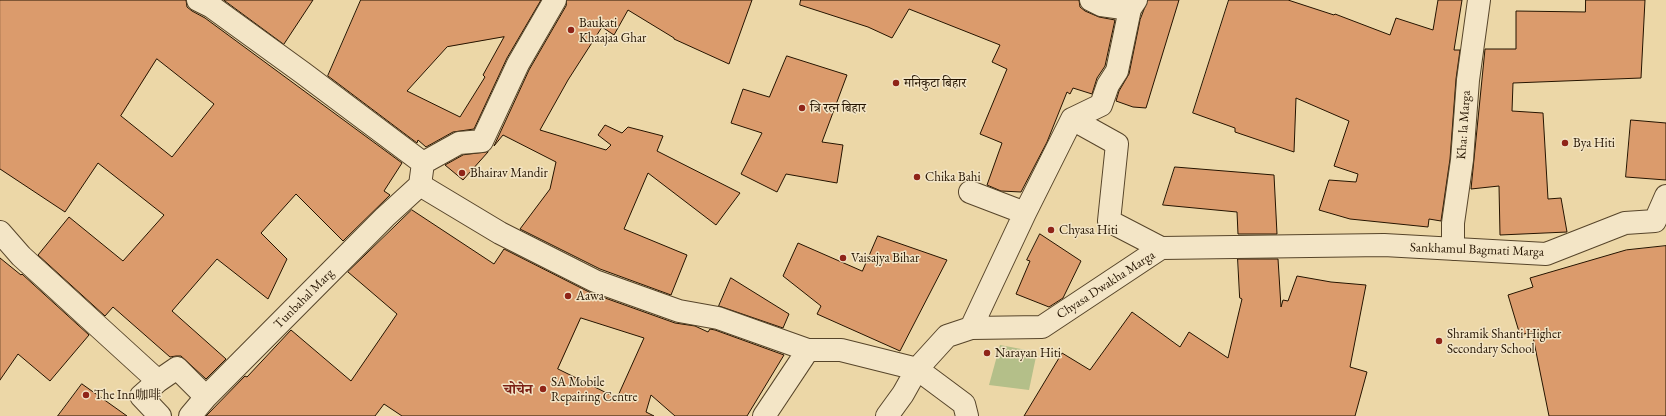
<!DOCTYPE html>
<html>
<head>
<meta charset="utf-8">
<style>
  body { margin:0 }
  canvas { display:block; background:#ecd7a7 }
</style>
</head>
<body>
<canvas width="1666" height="416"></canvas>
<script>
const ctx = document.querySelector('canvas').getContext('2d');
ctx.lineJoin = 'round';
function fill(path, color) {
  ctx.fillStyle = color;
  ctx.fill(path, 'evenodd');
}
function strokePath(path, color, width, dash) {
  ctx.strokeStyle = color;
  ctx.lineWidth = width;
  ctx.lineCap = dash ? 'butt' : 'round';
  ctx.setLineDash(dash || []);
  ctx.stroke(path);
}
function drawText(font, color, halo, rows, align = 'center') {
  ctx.font = font + ' "EB Garamond","Noto Serif SC","Noto Serif Devanagari",serif';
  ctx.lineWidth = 3;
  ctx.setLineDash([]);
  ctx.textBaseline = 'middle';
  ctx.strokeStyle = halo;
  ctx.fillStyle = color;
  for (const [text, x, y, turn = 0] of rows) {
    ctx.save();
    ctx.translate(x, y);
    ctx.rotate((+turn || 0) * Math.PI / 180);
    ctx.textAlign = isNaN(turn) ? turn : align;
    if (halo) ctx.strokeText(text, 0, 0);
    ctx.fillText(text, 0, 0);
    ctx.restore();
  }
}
fill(new Path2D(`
  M1000 345 1037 352 1029 390 989 385Z`), '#b4bf89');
const building = new Path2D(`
  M0 0H186L187 7 192 11 205 18 402 163 384 191 390 195 343 241 296 194 261 233 287 259 268 299 217 259 172 311 226 359 206 379 181 356H176L170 357 113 307 105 316 38 255 69 217 123 261 164 215 98 163 65 212 0 169ZM157 59 214 104 172 157 121 116Z
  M224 0H313L284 44Z
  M361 0H541L507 58 474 129 453 132 426 147 418 140 417 143 328 76ZM504 37 483 75 485 77 460 117 407 91 447 47Z
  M567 0H752L729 64 674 39V38L628 10 614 35 602 27 568 80 540 130 606 150 611 145 598 135 605 125 622 133 628 127 663 136 657 151 740 193 716 225 648 173 624 229 687 255 671 295 600 269 520 229 550 189 556 162 503 135 494 146 529 70 566 6Z
  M801 0H1079L1080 7 1085 11 1099 17 1115 20 1105 66 1097 78 1092 94 1073 88 1070 94 1067 92 1047 142 1021 192 1001 191 987 185 1002 143 980 134 1007 69 992 62 1000 45 909 9 892 38 868 27 800 5Z
  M1148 0H1179L1146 108 1133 107 1116 101 1119 91 1129 74 1140 20Z
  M1229 0H1288L1334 15 1335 14 1390 35 1396 18 1433 30 1438 0H1462L1454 50H1460L1456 79 1450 159 1441 221 1429 219 1428 227 1350 219 1319 210 1329 180 1356 182 1358 174 1334 166 1349 121 1296 98 1294 152 1235 132V128L1193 113Z
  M1586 0H1645L1641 78 1513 83 1512 111 1543 113 1548 199 1561 198 1567 232 1500 235 1499 186 1471 189 1485 49H1516V11L1585 12Z
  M787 56 847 75 822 142 843 145 837 183 786 174 777 192 741 174 762 133 731 123 743 89 769 97Z
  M1631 120 1666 123V180L1626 177Z
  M488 152 463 180 445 165 463 155Z
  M1175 167 1274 175 1277 234H1238L1237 212 1163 205Z
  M412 210 494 264 504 249 591 293 675 323 695 326 708 332 710 329 715 330 784 355 747 416H675L651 395 646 412 654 416H402L384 404 375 416H206L245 376 247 377 291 330 351 381 397 314 348 272ZM581 318 644 338 617 398 558 369Z
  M1040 234 1081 261 1063 298 1049 307 1016 294 1030 261 1027 260Z
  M878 236 947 260 900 351 817 314 821 306 783 276 798 243 862 271Z
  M1666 246V416H1549L1532 332 1520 335 1508 295 1533 287 1530 278 1626 250Z
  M0 258 21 275 22 274 89 335 50 381 18 354 0 380Z
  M1238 259H1278L1281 307 1283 300 1288 301 1297 276 1331 282 1366 285 1350 367 1367 372 1355 416H1024L1062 353 1090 370 1132 312 1180 347 1189 332 1228 358 1242 299 1240 298Z
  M731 278 789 314 783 328 719 306Z
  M82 384 127 416H58Z`);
fill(building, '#db9b6c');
strokePath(building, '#251400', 1);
const minor = new Path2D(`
  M198 0 212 7 303 73 423 163
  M1091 0 1101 5 1130 9 1136 0
  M1130 9 1117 71 1108 85 1101 105 1072 119 1117 144 1109 221 1161 248
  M423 163 420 185 500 233 595 281 679 311 718 318 808 350
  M423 163 459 143 482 141 518 64 555 0
  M970 192 1025 213
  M0 232 21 256 158 381 177 368 206 397
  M1453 249V223L1462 160 1468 80 1479 0
  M971 328 1025 213 1072 119
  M158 381 141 396 160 416
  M190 416 206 397 385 217 420 185
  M764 416 808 350H841L917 369 964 404 967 416
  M887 416 903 394 917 369 947 336 971 328 1042 327 1161 248 1384 245 1546 254 1625 223 1655 221 1666 196`);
strokePath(minor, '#57452a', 24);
strokePath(minor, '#f3e5c6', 22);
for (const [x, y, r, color] of [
  [571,30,4,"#8f2418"],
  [896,83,4,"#8f2418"],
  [802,108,4,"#8f2418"],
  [1565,143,4,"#8f2418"],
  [462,173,4,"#8f2418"],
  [917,177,4,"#8f2418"],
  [1051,230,4,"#8f2418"],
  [843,258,4,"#8f2418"],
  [568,296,4,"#8f2418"],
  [1439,341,4,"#8f2418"],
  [987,353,4,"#8f2418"],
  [543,389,4,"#8f2418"],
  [86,395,4,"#8f2418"]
]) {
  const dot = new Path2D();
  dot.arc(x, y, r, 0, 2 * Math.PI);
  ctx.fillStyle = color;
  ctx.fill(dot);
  strokePath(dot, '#f3e5c6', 1.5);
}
drawText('13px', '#251400', '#f3e5c6', [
  ["Baukati",579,23],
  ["Khaajaa Ghar",579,38],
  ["मनिकुटा बिहार",904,83],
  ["त्रि रत्न बिहार",810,108],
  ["Bya Hiti",1573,143],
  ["Bhairav Mandir",470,173],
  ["Chika Bahi",925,177],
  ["Chyasa Hiti",1059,230],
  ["Vaisajya Bihar",851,258],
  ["Aawa",576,296],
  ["Shramik Shanti Higher",1447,334],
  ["Secondary School",1447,349],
  ["Narayan Hiti",995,353],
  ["SA Mobile",551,382],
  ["Repairing Centre",551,397],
  ["The Inn咖啡",94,395]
], 'left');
drawText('13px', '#251400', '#f3e5c6', [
  ["Kha: la Marga",1464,125,-86],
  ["Sankhamul Bagmati Marga",1477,250,2],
  ["Chyasa Dwakha Marga",1106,285,-33],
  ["Tunbahal Marg",304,299,-45]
]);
drawText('bold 14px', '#7a1f14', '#f3e5c6', [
  ["चोचेन",518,390]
]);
</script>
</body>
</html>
